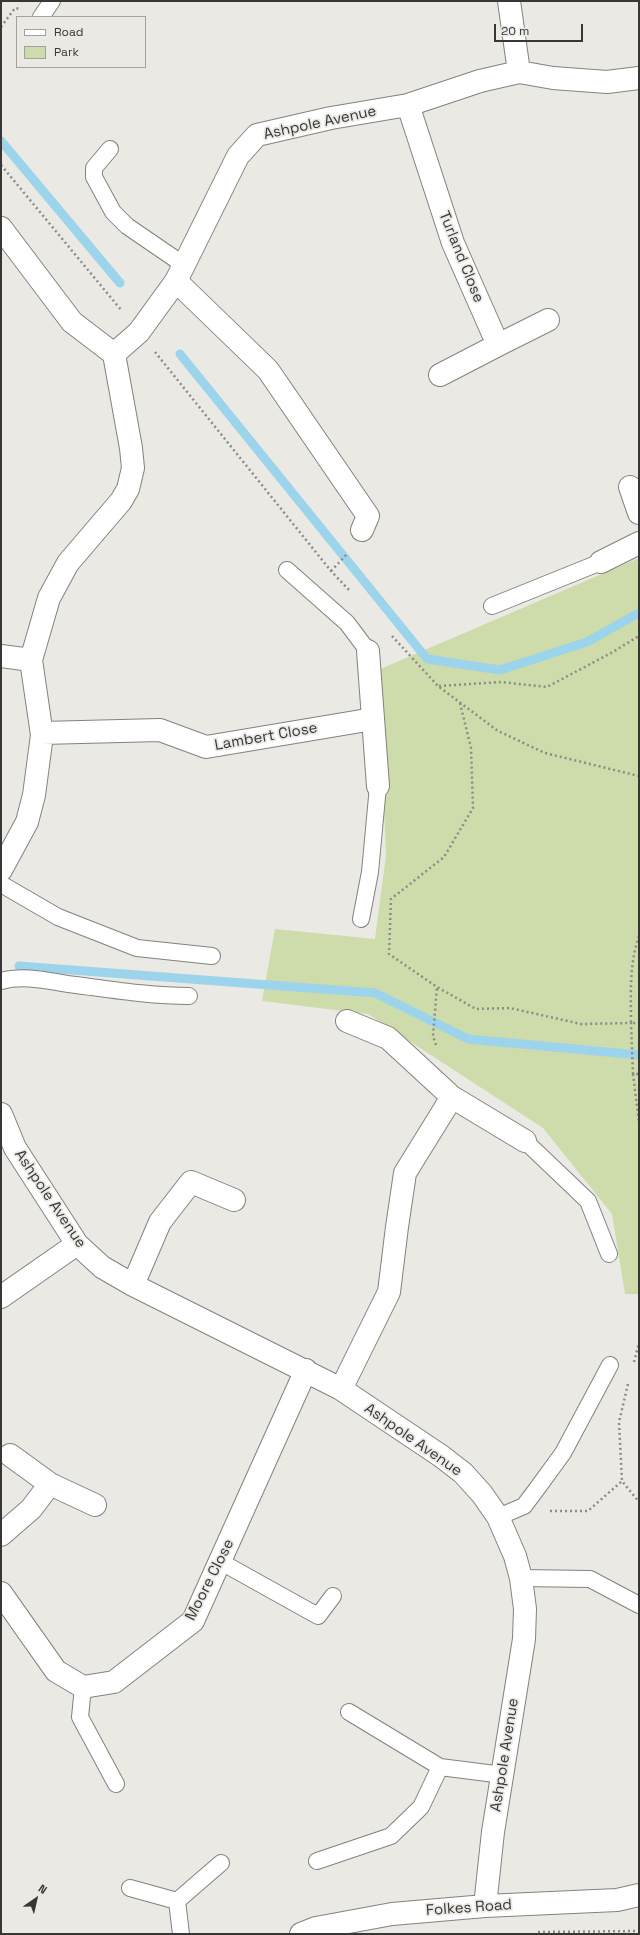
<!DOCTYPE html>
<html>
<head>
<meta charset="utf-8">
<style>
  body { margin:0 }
  #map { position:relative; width:640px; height:1935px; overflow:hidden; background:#ebe9e4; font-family:"Space Grotesk",sans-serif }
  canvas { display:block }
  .frame { position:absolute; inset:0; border:2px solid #383735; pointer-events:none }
  .legend { position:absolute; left:16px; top:16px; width:130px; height:52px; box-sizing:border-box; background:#ebe9e4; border:1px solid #a3a29e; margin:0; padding:5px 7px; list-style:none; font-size:12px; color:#383735 }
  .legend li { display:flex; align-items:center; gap:8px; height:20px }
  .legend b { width:20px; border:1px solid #a3a29e }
  .north { position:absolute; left:16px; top:1879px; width:40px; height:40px; -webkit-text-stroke:3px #ebe9e4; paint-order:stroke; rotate:34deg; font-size:11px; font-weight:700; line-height:16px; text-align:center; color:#383735 }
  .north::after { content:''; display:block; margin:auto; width:14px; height:18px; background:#383735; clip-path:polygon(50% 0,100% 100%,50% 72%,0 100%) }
  .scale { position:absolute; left:494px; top:24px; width:89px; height:18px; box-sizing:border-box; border:2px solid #383735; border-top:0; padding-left:5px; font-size:12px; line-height:14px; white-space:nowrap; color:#383735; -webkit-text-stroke:3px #ebe9e4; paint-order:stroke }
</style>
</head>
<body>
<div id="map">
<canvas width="640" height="1935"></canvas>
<div class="frame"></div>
<ul class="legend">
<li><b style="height:5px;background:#fff"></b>Road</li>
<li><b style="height:11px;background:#cedbaa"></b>Park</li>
</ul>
<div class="north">N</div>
<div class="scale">20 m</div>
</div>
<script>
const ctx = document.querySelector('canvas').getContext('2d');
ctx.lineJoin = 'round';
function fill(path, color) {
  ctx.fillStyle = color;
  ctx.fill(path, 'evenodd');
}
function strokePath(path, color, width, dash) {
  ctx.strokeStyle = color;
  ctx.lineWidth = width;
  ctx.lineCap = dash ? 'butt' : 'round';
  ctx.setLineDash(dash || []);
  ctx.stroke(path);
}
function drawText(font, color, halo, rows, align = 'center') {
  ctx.font = font + ' "Space Grotesk",sans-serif';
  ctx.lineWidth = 3.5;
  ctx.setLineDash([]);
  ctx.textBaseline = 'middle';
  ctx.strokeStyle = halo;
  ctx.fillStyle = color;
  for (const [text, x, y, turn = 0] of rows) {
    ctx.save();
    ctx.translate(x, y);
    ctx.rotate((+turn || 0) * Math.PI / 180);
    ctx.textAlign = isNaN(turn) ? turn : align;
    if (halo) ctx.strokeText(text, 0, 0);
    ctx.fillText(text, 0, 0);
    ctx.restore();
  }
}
fill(new Path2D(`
  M639 558V1294H625L612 1214 543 1128 368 1014 262 1001 275 929 375 939 386 855 378 670Z`), '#cedbaa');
strokePath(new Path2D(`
  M1 141 120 283
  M180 354 427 659 500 670 587 642 639 613
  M19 966 375 993 468 1039 639 1055`), '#9cd4eb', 9);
const lane = new Path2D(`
  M41 17 52 1
  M110 149 94 168V177L113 212 127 226 184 265
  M287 570 347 623 368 651
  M492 606 601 562
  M1 884 58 917 137 948 212 956
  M361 919 370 872 378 786
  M1 981C25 974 52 982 76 985 114 990 151 996 189 996
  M525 1141 588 1201 609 1254
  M498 1517 524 1506 536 1490 563 1453 610 1365
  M221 1562 318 1616 333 1596
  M521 1578 590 1579 639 1605
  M83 1687 80 1717 116 1784
  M349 1712 440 1767 503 1775
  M317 1861 391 1836 421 1807 440 1767
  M130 1888 177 1901
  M181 1934 177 1901 221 1863`);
const street = new Path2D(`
  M509 1 519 72
  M408 105 453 243 498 345 440 375
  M1 228 72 322 114 354
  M176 281 268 370 368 516 362 530
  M498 345 548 320
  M630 487 639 513
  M601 562 639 543
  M368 651 378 786
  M1 656 31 660
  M42 733 160 730 206 747 373 719
  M1 870 27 822 34 795 42 735 31 660 49 598 68 563 121 501 128 489 133 468 131 448 114 354 139 332 176 281 238 156 257 135 331 118 408 105 480 81 519 72 553 78 607 82 639 78
  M347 1021 388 1038 452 1097 525 1141
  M1 1114 15 1148 77 1244 102 1267 133 1285 341 1389 441 1456 463 1473 482 1494 498 1517 515 1556 521 1578 525 1609 524 1639 493 1832 485 1906
  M133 1285 160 1222 191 1182 234 1200
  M1 1297 77 1244
  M341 1389 389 1292 397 1227 405 1173 452 1097
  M10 1455 50 1484 95 1505
  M1 1535 31 1509 50 1484
  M1 1593 56 1671 83 1687 114 1682 193 1621 306 1370
  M301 1934 316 1928 392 1914 485 1906 617 1900 639 1895`);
strokePath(lane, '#84827e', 18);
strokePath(street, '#84827e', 24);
strokePath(new Path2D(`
  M1 27 15 8 20 9
  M1 165 122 311
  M155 352 331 571 349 590
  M331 571 348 553
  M392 636 438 686 498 731 545 753 639 776
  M439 686 501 682 547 687 611 653 639 636
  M460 703 471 748 473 808 444 857 391 899 389 954 437 987 476 1009 510 1008 581 1024 631 1023 633 1074H639
  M639 936C629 965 631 993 631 1023H639
  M436 1045 433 1036 437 987
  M633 1074 639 1122
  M634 1362 639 1343
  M628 1384 619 1422 622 1481 639 1502
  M550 1511H588L622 1481
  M538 1932 639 1931`), '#8c8b87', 2.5, [2, 3]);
strokePath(lane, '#fff', 16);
strokePath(street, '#fff', 22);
drawText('15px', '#383735', '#ebe9e4', [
  ["Ashpole Avenue",320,123,-12],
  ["Turland Close",461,257,68],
  ["Lambert Close",266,737,-10],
  ["Ashpole Avenue",50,1199,56],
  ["Ashpole Avenue",413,1440,35],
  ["Moore Close",210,1580,-63],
  ["Ashpole Avenue",505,1755,-81],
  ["Folkes Road",469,1908,-4]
]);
</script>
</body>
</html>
